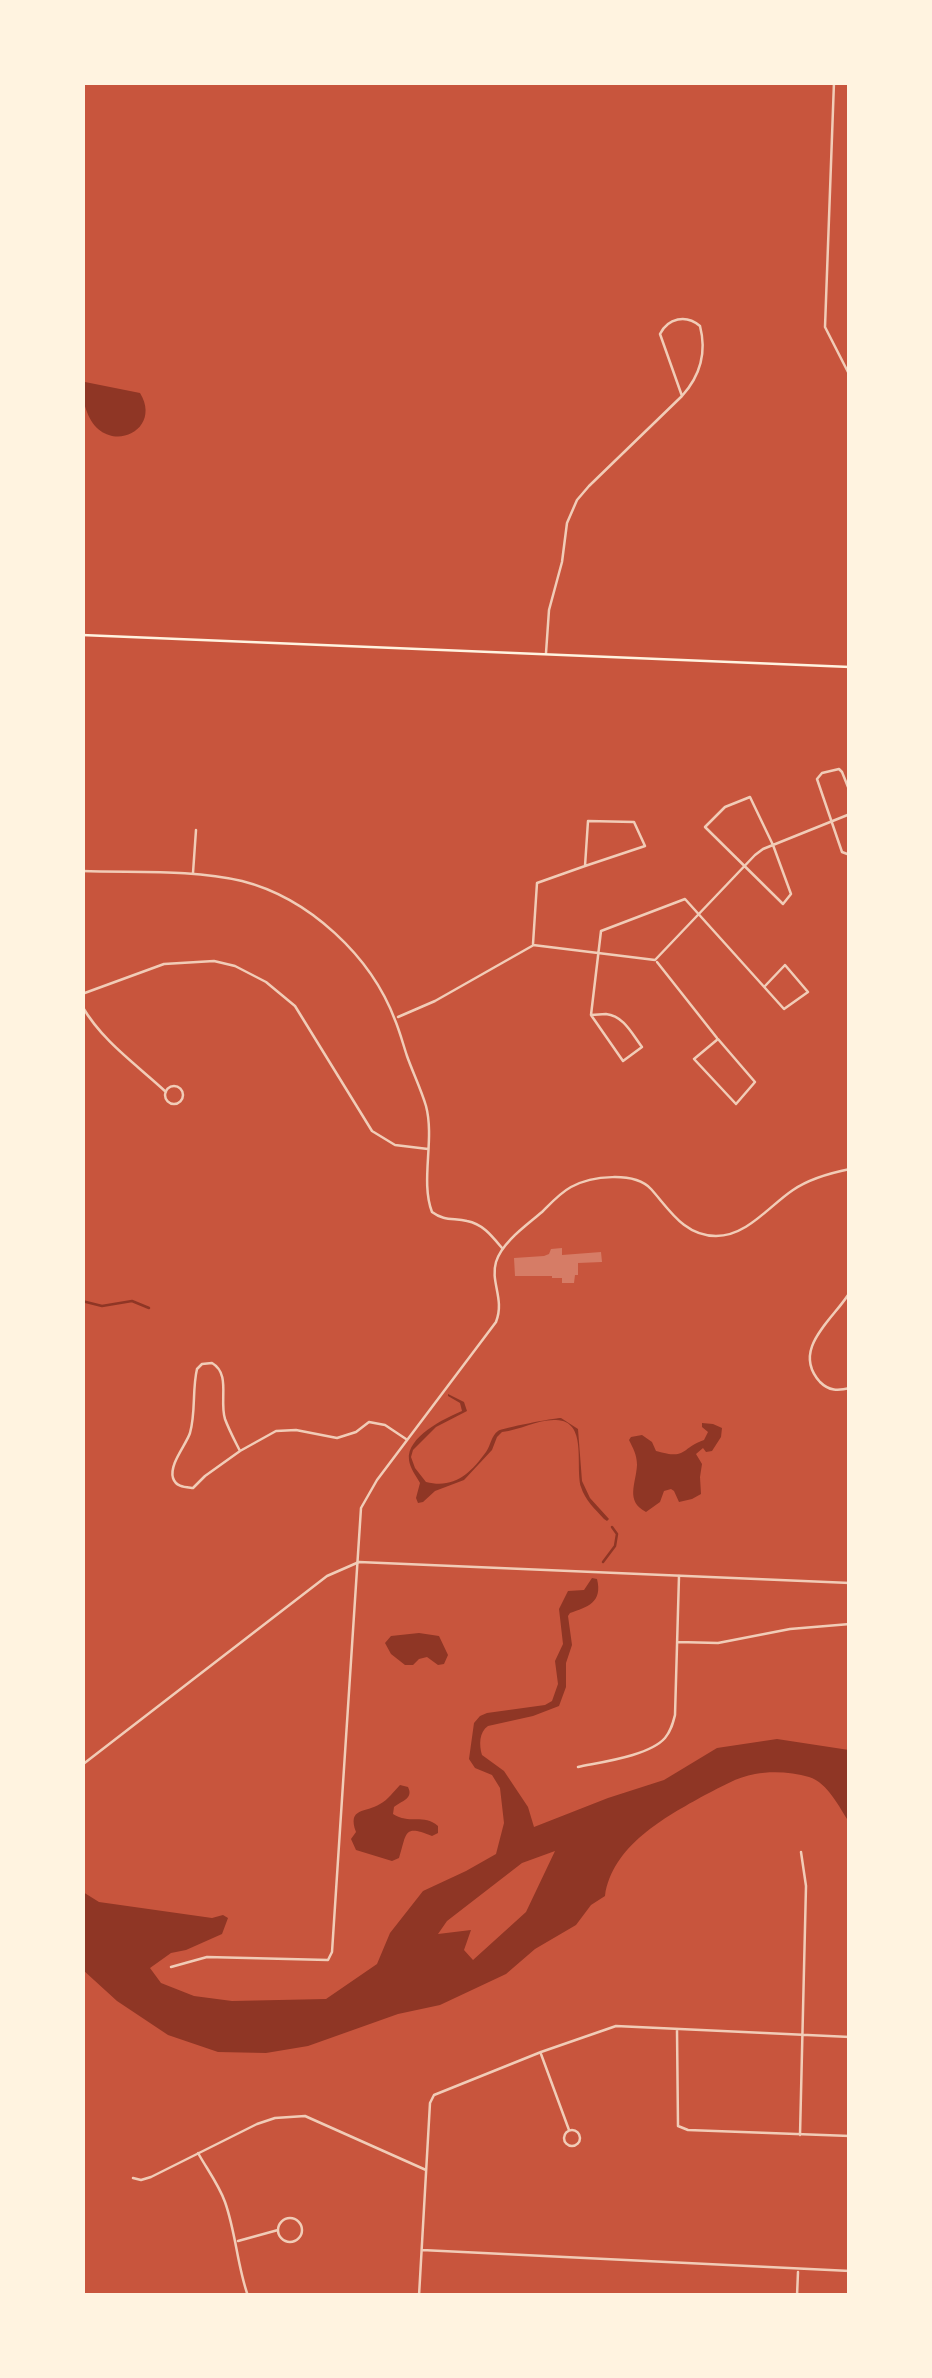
<!DOCTYPE html>
<html>
<head>
<meta charset="utf-8">
<style>
  body { margin:0 }
  #map { position:relative; width:932px; height:2378px; overflow:hidden; background:#c8553d; font-family:"Golos Text",sans-serif }
  canvas { display:block }
  .frame { position:absolute; inset:0; border:85px solid #fff3e0; pointer-events:none }
</style>
</head>
<body>
<div id="map">
<canvas width="932" height="2378"></canvas>
<div class="frame"></div>
</div>
<script>
const ctx = document.querySelector('canvas').getContext('2d');
ctx.lineJoin = 'round';
function fill(path, color) {
  ctx.fillStyle = color;
  ctx.fill(path, 'evenodd');
}
function strokePath(path, color, width, dash) {
  ctx.strokeStyle = color;
  ctx.lineWidth = width;
  ctx.lineCap = dash ? 'butt' : 'round';
  ctx.setLineDash(dash || []);
  ctx.stroke(path);
}
fill(new Path2D(`
  M85 382 140 393C164 432 104 458 87 412 83 401 81 393 85 382Z
  M448 1394 464 1402 467 1411 436 1427 413 1450 411 1457 415 1468 426 1482C454 1489 470 1474 486 1452 491 1445 491 1436 498 1431 502 1428 554 1418 561 1418L578 1429 582 1481 590 1498 609 1519 607 1521 604 1519C595 1509 585 1500 581 1487 575 1465 588 1421 556 1420 539 1419 520 1430 502 1432L497 1437 492 1450 464 1480 435 1491 423 1502 418 1503 416 1498 420 1483C416 1476 410 1468 409 1460 406 1437 445 1418 462 1411L460 1403 448 1396Z
  M702 1423 713 1424 722 1428 721 1437 712 1451 706 1452 703 1448 696 1454 702 1464 700 1477 701 1494 692 1499 679 1502 674 1491 671 1489 664 1491 660 1502 646 1512C625 1501 636 1484 637 1465 637 1455 633 1448 629 1440L631 1437 642 1435 652 1442 656 1451C688 1460 679 1449 704 1440L708 1432 702 1427Z
  M592 1578 597 1579C603 1603 587 1607 570 1613L568 1616 572 1645 566 1663V1687L559 1706 533 1716 488 1726C479 1732 479 1745 482 1755L504 1771 528 1807 534 1827 608 1798 664 1780 717 1748 777 1739 849 1750V1822C839 1807 828 1783 809 1777 793 1772 771 1771 755 1774 737 1777 721 1787 705 1795 665 1817 612 1846 605 1896L591 1905 576 1925 535 1949 506 1974 440 2005 398 2014 308 2046 266 2053 218 2052 168 2035 117 2001 83 1970V1892L99 1902 212 1918 223 1915 228 1918 222 1934 186 1950 171 1953 150 1968 161 1983 194 1996 232 2001 326 1999 377 1964 390 1933 423 1891 466 1871 496 1854 504 1823 500 1788 492 1775 475 1768 469 1759 474 1723 480 1716 487 1713 545 1705 552 1701 558 1684 555 1661 563 1644 559 1609 568 1591 584 1590ZM555 1851 526 1912 473 1960 464 1950 471 1930 438 1934 447 1921 522 1863Z
  M419 1633 439 1636 448 1655 444 1664 438 1665 427 1657 419 1659 413 1665H405L391 1654 385 1643 391 1636Z
  M400 1785 408 1787C414 1799 401 1801 394 1807L393 1814C411 1825 423 1813 438 1826V1833L432 1836C403 1824 407 1833 399 1858L392 1861 356 1850 351 1839 356 1832C347 1807 366 1813 380 1804 388 1800 394 1791 400 1785Z`), '#8f3625');
strokePath(new Path2D(`
  M82 1301 102 1306 132 1301 149 1308
  M603 1562 615 1546 617 1534 612 1527`), '#8f3625', 2.5);
fill(new Path2D(`
  M562 1248V1255L601 1252 602 1262 578 1263V1275H575L574 1283H562V1278H552V1276H515L514 1258 544 1256 549 1254 551 1249Z`), '#d67c66');
strokePath(new Path2D(`
  M834 82 825 327 850 376
  M546 653 549 610 562 562 567 523 577 500 589 486 682 396C700 376 707 353 700 326 686 314 668 318 660 334L682 396
  M850 792 842 772 839 769 822 773 817 779 842 852 850 855
  M750 797 773 845 791 894 783 904 705 827 725 807Z
  M588 821 634 822 645 846 585 866Z
  M82 871C135 873 191 869 242 881 309 898 371 956 395 1020 400 1032 403 1044 407 1056 413 1073 421 1089 426 1106 435 1140 420 1181 432 1212 444 1221 453 1218 467 1221 483 1224 492 1236 502 1248
  M193 873 196 830
  M533 944 537 883 585 866
  M533 945 655 960 755 855 763 849 850 814
  M657 962 717 1038
  M82 994 164 964 214 961 235 966 266 982 295 1006 372 1131 395 1145 428 1149
  M82 1006C103 1042 136 1064 166 1092
  M606 1014C624 1016 632 1034 642 1047L623 1061 591 1015Z
  M591 1015 601 931 685 899 784 1009 808 992 785 965 765 986
  M398 1017 435 1001 532 946
  M718 1039 755 1082 736 1104 694 1059Z
  M165 1095a9 9 0 1 1 18 0a9 9 0 1 1-18 0Z
  M850 1292C834 1319 790 1349 820 1382 829 1391 838 1391 850 1388
  M212 1363C231 1374 219 1400 225 1419 229 1430 235 1441 240 1451L205 1476 193 1488C185 1487 176 1487 173 1478 169 1464 186 1445 190 1433 196 1412 192 1390 197 1369L202 1364Z
  M240 1451 276 1431 296 1430 337 1438 356 1432 369 1422 385 1425 406 1439
  M678 1642 718 1643 790 1629 850 1624
  M578 1767C601 1762 649 1756 665 1738 671 1731 673 1723 675 1715L679 1576
  M171 1967 207 1957 328 1960 332 1952 361 1508 377 1480 496 1322C505 1299 490 1282 496 1262 502 1242 527 1225 542 1212 551 1203 560 1193 571 1187 591 1176 634 1171 651 1189 669 1209 684 1236 716 1236 747 1236 769 1206 793 1190 809 1179 830 1173 850 1169
  M677 2030 678 2126 688 2130 850 2136
  M541 2054 569 2130
  M564 2138a8 8 0 1 1 16 0a8 8 0 1 1-16 0Z
  M800 2135 806 1886 801 1852
  M198 2153C207 2169 219 2185 225 2202 236 2233 237 2265 248 2296
  M133 2178 141 2180 151 2177 257 2124 275 2118 305 2116 426 2170
  M278 2230a12 12 0 1 1 24 0a12 12 0 1 1-24 0Z
  M238 2241 278 2230
  M422 2250 850 2271
  M419 2296 430 2103 434 2095 541 2052 616 2026 850 2037
  M797 2296 798 2272`), '#f1ccb7', 2.5);
strokePath(new Path2D(`
  M82 1765 327 1576 359 1562 850 1583`), '#f1ccb7', 2.5);
strokePath(new Path2D(`
  M82 635 850 667`), '#fff3e0', 2.5);
</script>
</body>
</html>
